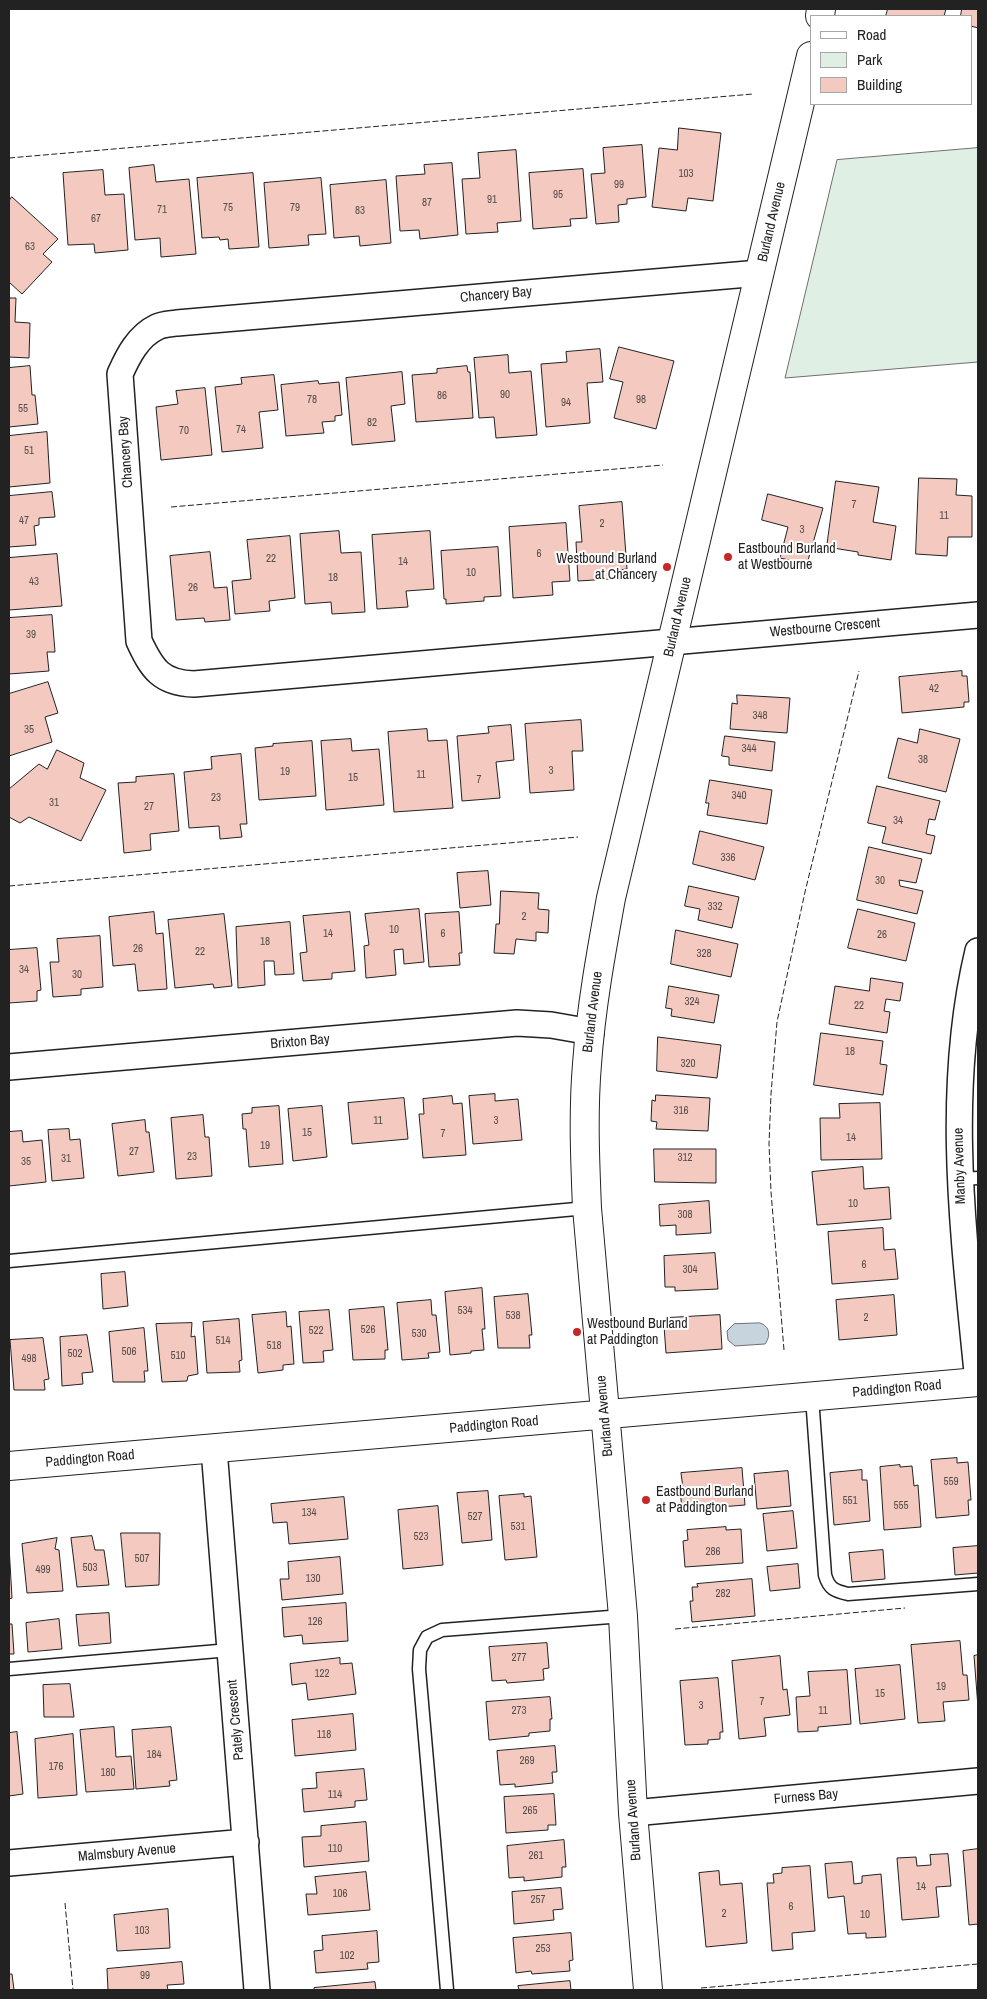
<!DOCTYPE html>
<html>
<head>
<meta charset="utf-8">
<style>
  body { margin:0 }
  #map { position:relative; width:987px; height:1999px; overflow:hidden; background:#fff; font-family:"Archivo Narrow",sans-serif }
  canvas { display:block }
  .frame { position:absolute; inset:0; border:10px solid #222; pointer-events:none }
  .legend { position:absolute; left:810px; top:15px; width:162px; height:90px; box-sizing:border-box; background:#fff; border:1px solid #a7a7a7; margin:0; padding:6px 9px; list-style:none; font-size:15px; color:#222 }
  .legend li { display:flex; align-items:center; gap:10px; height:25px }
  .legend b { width:25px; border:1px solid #a7a7a7 }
</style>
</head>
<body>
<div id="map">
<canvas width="987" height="1999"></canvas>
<div class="frame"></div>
<ul class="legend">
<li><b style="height:6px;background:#fff"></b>Road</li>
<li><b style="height:14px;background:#e0efe3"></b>Park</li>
<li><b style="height:14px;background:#f3c9c0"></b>Building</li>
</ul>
</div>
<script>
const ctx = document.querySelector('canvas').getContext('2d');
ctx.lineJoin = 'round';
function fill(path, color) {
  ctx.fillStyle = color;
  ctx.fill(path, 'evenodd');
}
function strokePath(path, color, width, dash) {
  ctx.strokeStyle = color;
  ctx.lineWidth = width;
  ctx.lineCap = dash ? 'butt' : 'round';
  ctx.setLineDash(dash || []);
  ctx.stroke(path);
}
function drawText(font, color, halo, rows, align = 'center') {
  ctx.font = font + ' "Archivo Narrow",sans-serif';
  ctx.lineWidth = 4;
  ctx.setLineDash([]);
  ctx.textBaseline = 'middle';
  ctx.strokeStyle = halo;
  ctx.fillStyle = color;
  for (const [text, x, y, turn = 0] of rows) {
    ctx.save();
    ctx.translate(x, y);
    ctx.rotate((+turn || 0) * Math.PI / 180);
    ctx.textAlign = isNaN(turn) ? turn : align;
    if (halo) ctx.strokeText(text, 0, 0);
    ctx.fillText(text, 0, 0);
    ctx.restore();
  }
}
const green = new Path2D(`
  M978 148V362L785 378 837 160Z`);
fill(green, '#e0efe3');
strokePath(green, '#6f6f6f', 1);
const water = new Path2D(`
  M760 1323C770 1326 771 1336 765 1344L735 1346 728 1340 727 1331 734 1324Z`);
fill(water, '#c7d3dd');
strokePath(water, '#6f6f6f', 1);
const building = new Path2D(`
  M888 9H946L944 16H886Z
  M962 9H978V28L971 26V16H961Z
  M679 128 721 133 713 201 688 198 686 211 652 207 659 148 677 150Z
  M642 145 646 197 627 199V204L618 205 619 222 596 224 591 174 605 173 603 148Z
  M516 150 521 221 497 223 498 232 466 234 462 179 480 178 478 153Z
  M452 163 458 235 420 239 419 230 400 231 396 176 425 174 424 165Z
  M154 165 156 182 189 179 196 254 161 257 160 238 135 240 129 168Z
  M583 169 587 218 570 219 571 226 533 229 529 173Z
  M103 170 105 195 124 194 128 250 95 253 94 244 68 245 63 173Z
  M253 173 259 247 229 249 228 239 220 240 219 237 202 238 197 178Z
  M321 178 326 234 308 235 309 245 269 248 264 183Z
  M386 180 391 243 360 246 359 236 334 238 330 185Z
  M12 197 58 239 43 254 52 262 22 294 9 282V201Z
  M9 298H16L15 322 30 323 29 358 9 357Z
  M619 347 674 361 656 429 614 418 623 382 610 379Z
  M600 349 603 382 587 383 590 423 546 427 541 364 567 362 566 352Z
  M508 355 509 373 531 371 537 435 496 438 494 417 479 418 474 358Z
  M30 366 32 395H35L38 424 9 427V368Z
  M467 366 468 372H470L473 418 416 422 412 375 437 373V369Z
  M402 372 405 404 391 406 395 441 352 445 346 378Z
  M274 375 278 410 259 412 263 448 222 452 215 387 242 384 241 378Z
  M318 381 319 384 339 382 342 415 335 416V421L322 422 324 433 286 436 281 385Z
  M205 388 212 455 161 460 156 407 178 404 176 391Z
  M47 432 50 483 9 487V436Z
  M919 478 957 479 956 495 972 496V537H948L947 556 916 554Z
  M836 481 879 487 873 522 896 526 891 560 858 555V552L827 547Z
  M52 492 55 517 39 518V525L34 526 36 545 9 547V496Z
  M768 494 823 508 807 564 780 558 788 527 762 520Z
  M622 502 627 569 609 571 610 579 578 581 576 542H582L579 506Z
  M566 523 570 581 552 582 553 595 513 598 509 527Z
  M339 531 341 553 361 552 365 612 332 614 331 602 305 604 300 534Z
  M430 531 434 589 406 591 408 607 377 609 372 535Z
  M290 536 295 598 269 601 270 611 235 614 232 581 251 579 247 540Z
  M498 547 501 596 484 597V601L446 604V599H444L441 551Z
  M210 552 214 588 227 587 230 620 205 622 204 618 176 620 170 556Z
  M57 554 62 606 9 610V558Z
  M52 615 55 652H47L49 671 9 674V618Z
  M962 671V676H967L969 702H964V707L902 713 899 677Z
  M48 682 58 713 45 717 52 742 9 756V694Z
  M737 695 790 698 787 733 730 729 732 703 737 704Z
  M581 720 583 751H572L574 790 530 793 525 724Z
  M511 725 514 760 496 762 500 798 462 801 457 736 489 733 488 727Z
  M427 729 428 741 447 740 453 808 394 812 388 732Z
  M920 729 960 739 946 792 888 778 898 738 917 743Z
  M725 736 775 742 772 771 729 765V757L722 756Z
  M351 739 352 751 379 749 384 805 326 810 321 741Z
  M312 741 316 796 259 800 255 748 273 746V744Z
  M57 750 84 763 80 778 106 790 81 841 29 817 20 823 9 817V789L39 764 47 769Z
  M241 754 247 824H240L242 837 220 839 219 826 189 828 184 772 212 769 211 757Z
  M174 774 179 831 150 834 151 850 124 853 118 783 136 782V777Z
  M710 780 772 790 767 824 707 815 709 803H706Z
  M877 786 940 801 935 820 929 819 926 834 935 836 931 854 882 843 886 827 868 823Z
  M700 831 764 847 755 880 693 864Z
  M869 847 922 859 916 883 899 880 900 886 923 891 917 914 857 900Z
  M488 871 491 905 460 908 457 873Z
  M689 886 739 897 732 928 698 920 700 909 685 906Z
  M501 891 539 893 538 909 549 910 548 933 536 932V941L516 939 514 954 494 953 496 924H499Z
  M419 909 424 962 404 964 403 949 394 950 396 975 366 978 364 946 369 945 365 914Z
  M858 909 915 923 906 961 848 948Z
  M154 912 156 934 163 933 167 989 138 991 135 964 113 966 109 917Z
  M350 912 355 971 332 973V979L303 981 300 953 307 952 303 916Z
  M459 912 462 953H459L460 965 429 967 425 914Z
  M224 914 232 986 214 988 213 984 175 988 168 920Z
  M290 922 294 974 275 975 274 961H264L265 985 238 988 236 927Z
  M676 930 738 944 731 977 671 964Z
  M100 936 103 987 81 989V995L53 997 50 962H59L57 939Z
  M37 948 41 990 37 991V1001L9 1003V950Z
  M871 978 903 983 900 1001 886 999 884 1011 890 1012 887 1033 829 1024 835 986 869 991Z
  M669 986 719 995 714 1023 671 1016 672 1009 666 1008Z
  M821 1033 883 1041 880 1064 887 1065 883 1095 814 1085Z
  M658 1037 721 1045 717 1078 657 1071Z
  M495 1094V1101L518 1099 522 1140 473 1144 469 1096Z
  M656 1095 710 1098 708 1131 656 1129 657 1122 651 1121 652 1100 655 1101Z
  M452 1096 453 1104 462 1103 466 1155 423 1158 419 1114H424L423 1099Z
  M404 1098 408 1139 352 1144 348 1103Z
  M880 1103 882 1159 821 1160 820 1118H840L839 1104Z
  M279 1106 283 1164 249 1167 246 1129H243L242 1114 252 1113V1108Z
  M322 1106 327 1157 293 1161 288 1109Z
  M203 1115 205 1137H209L212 1176 176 1179 171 1118Z
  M145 1120 146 1132H149L154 1172 118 1176 112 1124Z
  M69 1129 70 1140 80 1139 84 1178 52 1181 48 1130Z
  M22 1131 23 1142 42 1140 46 1182 9 1186V1132Z
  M654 1149H716V1183L655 1182Z
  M863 1167 864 1189 889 1187 891 1219 817 1225 812 1172Z
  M709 1201 711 1233 676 1235V1225L660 1226 659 1205Z
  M883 1228 884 1250 895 1249 898 1279 832 1284 828 1232Z
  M715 1253 718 1289 675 1291V1287H665L664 1256Z
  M125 1272 128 1306 103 1309 101 1274Z
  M482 1288 485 1329H482L484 1350 471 1351V1353L450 1355 445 1292Z
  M528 1294 532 1335H529L530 1348H498L494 1297Z
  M894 1295 897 1335 839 1340 836 1300Z
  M431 1300 432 1315H436L440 1352 428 1353 429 1358 402 1360 397 1303Z
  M384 1307 388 1350H385V1359L353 1360 349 1310Z
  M329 1310 333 1350 323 1351 324 1362 303 1363 299 1312Z
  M286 1312 287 1327 291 1326 294 1364 283 1365V1370L258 1373 252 1315Z
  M720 1315 722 1349 666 1353 664 1326H668L667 1318Z
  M239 1319 242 1360 239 1361 240 1372 207 1373 203 1322Z
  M192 1323 191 1337 195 1336 198 1374 188 1376 187 1381 162 1382 156 1324Z
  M144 1328 148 1371H144L145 1382H113L109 1332Z
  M87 1335 93 1372 82 1373 83 1384 62 1386 60 1337Z
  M43 1338 49 1379 44 1380 45 1390H14L10 1340Z
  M957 1458V1463L968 1462 971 1500H968L969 1515 936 1518 931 1460Z
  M900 1465V1467L912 1466 914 1486 918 1485 921 1527 884 1530 880 1467Z
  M742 1468 745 1505 682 1510 680 1488H683L681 1473Z
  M862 1470V1480H867L870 1521 834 1525 830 1473Z
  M788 1471 791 1506 757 1509 754 1474Z
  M488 1491 492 1540 462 1543 457 1493Z
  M524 1494V1497L531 1496 537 1557 505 1560 499 1496Z
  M344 1497 348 1539 289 1544 287 1522 273 1523 271 1504Z
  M438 1506 443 1565 403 1569 398 1510Z
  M793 1511 797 1548 767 1551 763 1514Z
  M726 1527V1530L741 1529 743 1563 685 1567 683 1541 688 1540 687 1530Z
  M121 1533H160L159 1585 126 1587Z
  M92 1536 95 1550H104L109 1585 77 1587 71 1538Z
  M57 1538 55 1549 59 1550 63 1591 27 1593 22 1544Z
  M9 1546 12 1598 9 1599Z
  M978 1546V1573L955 1575 953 1548Z
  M883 1550 885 1579 852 1582 849 1553Z
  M340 1557 343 1594 282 1600 280 1579H289L288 1562Z
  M798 1564 800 1588 770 1591 767 1567Z
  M752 1579 755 1616 692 1622 690 1601H693L692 1587H698L697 1584Z
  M346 1603 348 1641 303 1644 302 1635 284 1637 282 1608Z
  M109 1613 111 1643 79 1646 76 1615Z
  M59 1619 62 1649 28 1652 26 1623Z
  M9 1624H12L14 1654H9Z
  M960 1641 963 1675H967L969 1700 943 1702 945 1721 918 1723 911 1645Z
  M547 1643 549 1668 543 1669 544 1680 507 1683 506 1680 492 1681 489 1647Z
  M978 1655V1707L974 1656Z
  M780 1656 783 1690 787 1689 790 1715 764 1718 766 1736 739 1739 732 1661Z
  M340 1658V1664L352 1663 356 1694 308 1700 306 1683 292 1685 290 1664Z
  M900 1665 905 1719 860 1724 855 1669Z
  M847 1670 851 1724 818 1727V1731L798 1732 796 1697 810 1696 808 1672Z
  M718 1678 723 1732H720V1739L708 1740V1744L685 1745 680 1681Z
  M70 1684 74 1717H44L43 1685Z
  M550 1697 552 1719H550V1731L529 1733V1736L489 1740 486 1702Z
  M353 1714 356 1750 295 1756 292 1720Z
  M114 1727 116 1757 131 1756 134 1789 86 1792 80 1730Z
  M171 1727 177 1780 169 1781 170 1786 136 1789 132 1730Z
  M17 1732 23 1794 9 1796V1733Z
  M73 1734 77 1795 38 1798 35 1739Z
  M555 1746 557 1772H552L553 1783 515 1787V1784L500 1785 497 1751Z
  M364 1769 367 1800 355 1801V1807L304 1812 302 1789 317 1788 316 1773Z
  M554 1794 556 1825H548V1830L506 1833 504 1797Z
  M366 1822 369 1861 304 1867 302 1837 321 1836V1826Z
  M564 1840 566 1867H562V1877L524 1881V1877L509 1878 507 1846Z
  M978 1849V1924L969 1925 963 1851Z
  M948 1854 951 1886 936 1887 939 1917 902 1920 897 1858 916 1857 917 1866 931 1865 930 1855Z
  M852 1862 854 1884 862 1883V1876L881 1874 886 1937 866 1938V1933L848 1934 844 1896 828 1898 825 1864Z
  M810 1866 815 1931 792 1933 793 1949 772 1951 767 1883H774L773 1874 782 1873V1868Z
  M719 1871 720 1885 742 1883 747 1943 706 1947 699 1873Z
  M366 1872 370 1910 308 1915 306 1894H317L315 1877Z
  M561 1888 563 1909 553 1910 554 1920 514 1924 512 1892Z
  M168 1909 170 1948 117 1951 114 1915Z
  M377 1931 379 1962 367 1963 368 1969 316 1973 314 1951 323 1950 322 1936Z
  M571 1933 573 1960 569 1961 570 1971 532 1974 531 1971 516 1973 513 1938Z
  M182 1962 184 1984 167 1985 168 1990H108L107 1969Z
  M9 1974H12L14 1990H9Z
  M570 1981 571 1990H519L518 1986Z
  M375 1982 376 1990H314V1988Z`);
fill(building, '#f3c9c0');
strokePath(building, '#222', 1);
const service = new Path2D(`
  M960 1179 978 1178
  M9 1261 587 1208
  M812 1397 825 1575C829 1589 835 1591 848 1594L978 1584
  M9 1669 230 1650
  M447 1990 419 1669 420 1650 427 1637 442 1630 623 1616`);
const minor = new Path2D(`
  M760 273 177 323C171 324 163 324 157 327 138 336 128 356 120 374L139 641C152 669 161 683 194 684L978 615
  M9 1067 517 1023 551 1025 591 1032
  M978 1382C964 1239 944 1093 978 951
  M214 1449 257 1990
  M633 1813 978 1781
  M9 1863 246 1842`);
const tertiary = new Path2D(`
  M820 16 821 9
  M9 1466 978 1382
  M648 1990 633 1813 623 1616 587 1208C585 1160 583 1112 587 1064 591 1008 601 953 611 898L811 56`);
strokePath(service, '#222', 15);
strokePath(minor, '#222', 28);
strokePath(tertiary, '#222', 30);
strokePath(service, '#fff', 12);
strokePath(minor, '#fff', 25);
strokePath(tertiary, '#fff', 28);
strokePath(new Path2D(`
  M9 158 753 94
  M171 507 663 465
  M9 886 578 837
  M784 1350 771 1192 769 1144 771 1094 777 1022 805 892 859 671
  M675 1629 905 1608
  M65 1903 73 1990
  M701 1988 978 1964`), '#222', 1, [6, 2.5]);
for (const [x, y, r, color] of [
  [728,557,5,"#c62828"],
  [667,567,5,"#c62828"],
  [577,1332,5,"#c62828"],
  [646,1500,5,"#c62828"]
]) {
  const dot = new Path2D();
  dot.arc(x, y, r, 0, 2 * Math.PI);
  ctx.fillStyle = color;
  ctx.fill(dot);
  strokePath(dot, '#fff', 2);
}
drawText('11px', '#564c4a', null, [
  ["103",686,174],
  ["99",619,185],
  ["95",558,195],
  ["91",492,200],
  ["87",427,203],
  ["75",228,208],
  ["79",295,208],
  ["71",162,210],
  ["83",360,211],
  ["67",96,219],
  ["63",30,247],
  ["90",505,395],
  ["86",442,396],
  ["78",312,400],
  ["98",641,400],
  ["94",566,403],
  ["55",23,409],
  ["82",372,423],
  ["74",241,430],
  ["70",184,431],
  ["51",29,451],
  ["7",854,505],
  ["11",944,516],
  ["47",24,521],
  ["2",602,524],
  ["3",802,530],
  ["6",539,554],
  ["22",271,559],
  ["14",403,562],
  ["10",471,573],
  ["18",333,578],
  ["43",34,582],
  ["26",193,588],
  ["39",31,635],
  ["42",934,689],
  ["348",760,716],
  ["35",29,730],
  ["344",749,749],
  ["38",923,760],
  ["3",551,771],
  ["19",285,772],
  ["11",421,775],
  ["15",353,778],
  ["7",479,780],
  ["340",739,796],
  ["23",216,798],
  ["31",54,803],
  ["27",149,807],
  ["34",898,821],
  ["336",728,858],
  ["30",880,881],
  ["332",715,907],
  ["2",524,917],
  ["10",394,930],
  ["14",328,934],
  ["6",443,934],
  ["26",882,935],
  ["18",265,942],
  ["26",138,949],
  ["22",200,952],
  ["328",704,954],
  ["34",24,970],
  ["30",77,975],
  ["324",692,1002],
  ["22",859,1006],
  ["18",850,1052],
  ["320",688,1064],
  ["316",681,1111],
  ["11",378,1121],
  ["3",496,1121],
  ["15",307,1133],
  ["7",443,1134],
  ["14",851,1138],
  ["19",265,1146],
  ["27",134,1152],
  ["23",192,1157],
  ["312",685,1158],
  ["31",66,1159],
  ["35",26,1162],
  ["10",853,1204],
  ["308",685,1215],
  ["6",864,1265],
  ["304",690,1270],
  ["534",465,1311],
  ["538",513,1316],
  ["2",866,1318],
  ["526",368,1330],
  ["522",316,1331],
  ["530",419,1334],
  ["514",223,1341],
  ["518",274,1346],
  ["506",129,1352],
  ["502",75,1354],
  ["510",178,1356],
  ["498",29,1359],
  ["559",951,1482],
  ["551",850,1501],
  ["555",901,1506],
  ["134",309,1513],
  ["527",475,1517],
  ["531",518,1527],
  ["523",421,1537],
  ["286",713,1552],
  ["507",142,1559],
  ["503",90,1568],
  ["499",43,1570],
  ["130",313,1579],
  ["282",723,1594],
  ["126",315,1622],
  ["277",519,1658],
  ["122",322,1674],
  ["19",941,1687],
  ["15",880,1694],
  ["7",762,1702],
  ["3",701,1706],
  ["273",519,1711],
  ["11",823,1711],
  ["118",324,1735],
  ["184",154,1755],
  ["269",527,1761],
  ["176",56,1767],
  ["180",108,1773],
  ["114",335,1795],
  ["265",530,1811],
  ["110",335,1849],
  ["261",536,1856],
  ["14",921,1887],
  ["106",340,1894],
  ["257",538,1900],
  ["6",791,1907],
  ["2",724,1914],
  ["10",865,1915],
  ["103",142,1931],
  ["253",543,1949],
  ["102",347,1956],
  ["99",145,1976]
]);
drawText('14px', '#222', '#fff', [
  ["Burland Avenue",772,222,-77],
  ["Chancery Bay",496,295,-5],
  ["Chancery Bay",126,452,-94],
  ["Burland Avenue",678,617,-77],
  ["Westbourne Crescent",825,628,-5],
  ["Burland Avenue",593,1012,-83],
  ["Brixton Bay",300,1042,-5],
  ["Manby Avenue",960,1166,-92],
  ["Paddington Road",897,1389,-5],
  ["Burland Avenue",605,1416,-95],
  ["Paddington Road",494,1425,-5],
  ["Paddington Road",90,1459,-5],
  ["Pately Crescent",236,1720,-95],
  ["Furness Bay",806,1797,-5],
  ["Burland Avenue",634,1820,-94],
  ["Malmsbury Avenue",127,1853,-5]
]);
drawText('14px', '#222', '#fff', [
  ["Eastbound Burland",738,549],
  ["at Westbourne",738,565],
  ["Westbound Burland",657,559,"right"],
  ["at Chancery",657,575,"right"],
  ["Westbound Burland",587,1324],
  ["at Paddington",587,1340],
  ["Eastbound Burland",656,1492],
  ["at Paddington",656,1508]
], 'left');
</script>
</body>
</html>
